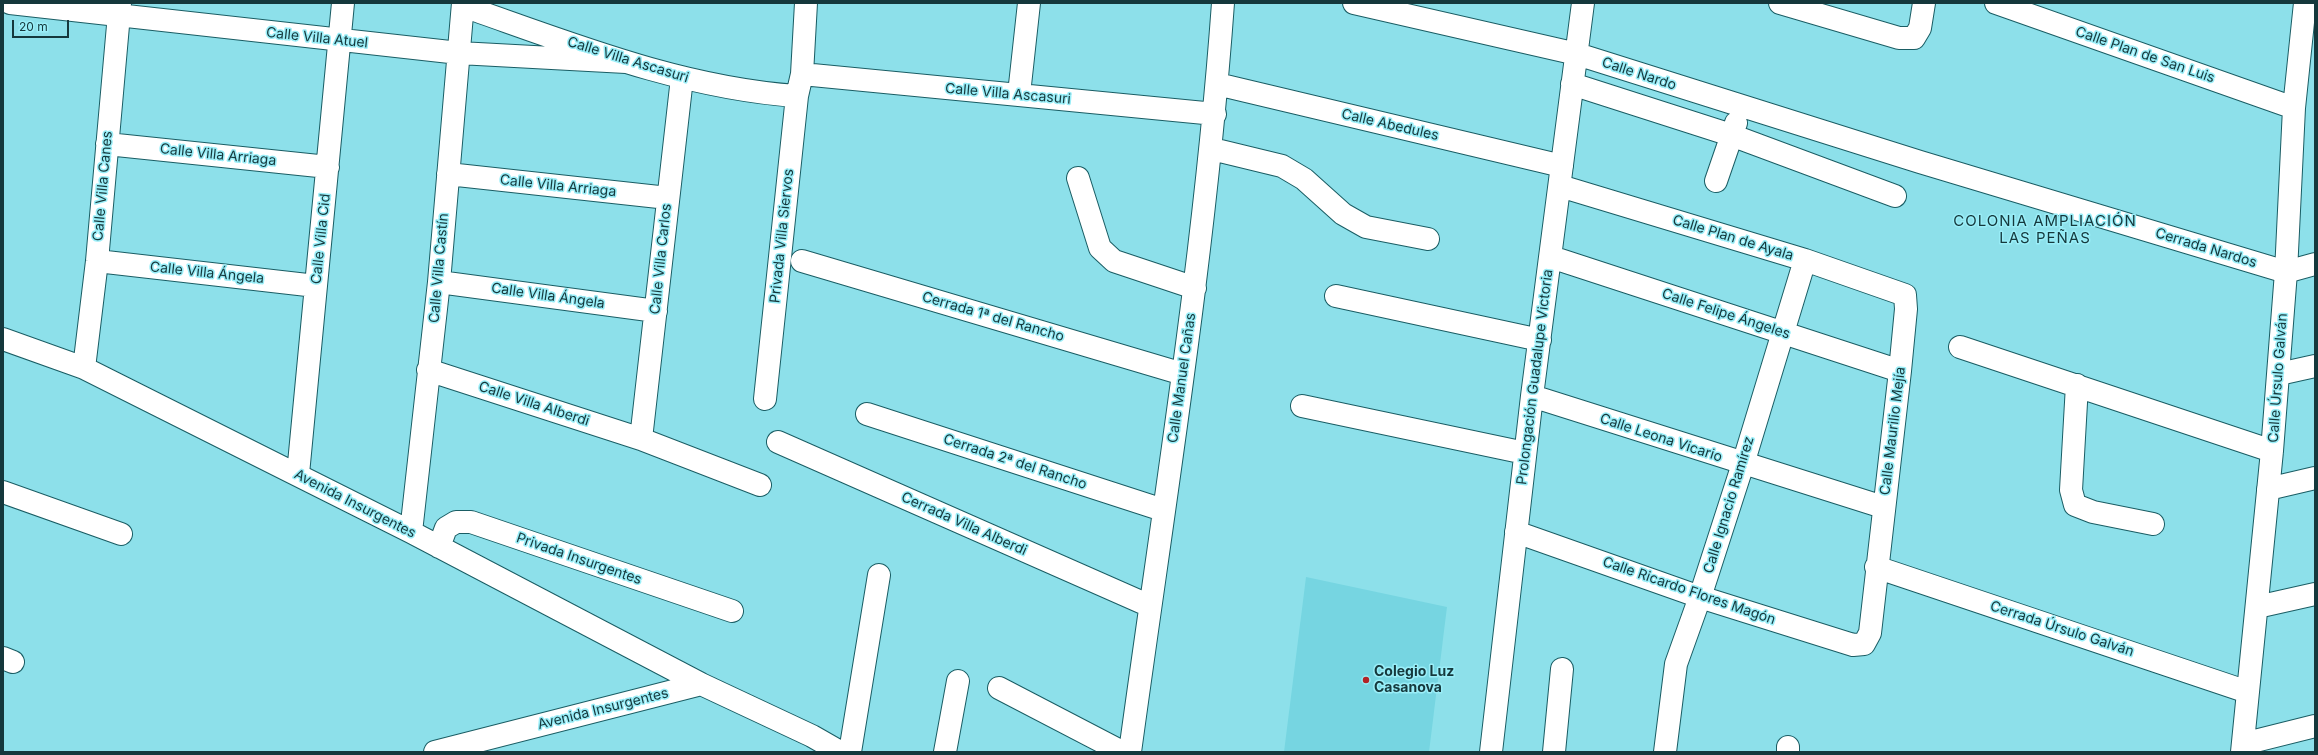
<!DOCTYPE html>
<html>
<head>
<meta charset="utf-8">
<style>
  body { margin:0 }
  #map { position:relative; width:2318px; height:755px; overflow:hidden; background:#8de0ea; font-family:Inter,sans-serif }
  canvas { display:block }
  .frame { position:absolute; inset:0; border:4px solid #15383c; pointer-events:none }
  .scale { position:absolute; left:12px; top:20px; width:57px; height:18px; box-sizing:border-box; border:2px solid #15383c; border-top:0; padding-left:5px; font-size:12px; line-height:14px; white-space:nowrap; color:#15383c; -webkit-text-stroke:3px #9aeef8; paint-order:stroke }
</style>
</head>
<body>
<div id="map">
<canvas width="2318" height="755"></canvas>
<div class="frame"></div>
<div class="scale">20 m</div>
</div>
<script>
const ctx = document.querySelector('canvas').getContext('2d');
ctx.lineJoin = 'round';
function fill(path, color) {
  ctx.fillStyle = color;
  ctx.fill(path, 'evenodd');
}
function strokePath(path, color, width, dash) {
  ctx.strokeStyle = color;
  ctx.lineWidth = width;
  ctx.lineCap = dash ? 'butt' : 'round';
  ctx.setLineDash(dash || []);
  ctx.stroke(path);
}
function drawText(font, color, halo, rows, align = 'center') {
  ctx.font = font + ' Inter,sans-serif';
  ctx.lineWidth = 3;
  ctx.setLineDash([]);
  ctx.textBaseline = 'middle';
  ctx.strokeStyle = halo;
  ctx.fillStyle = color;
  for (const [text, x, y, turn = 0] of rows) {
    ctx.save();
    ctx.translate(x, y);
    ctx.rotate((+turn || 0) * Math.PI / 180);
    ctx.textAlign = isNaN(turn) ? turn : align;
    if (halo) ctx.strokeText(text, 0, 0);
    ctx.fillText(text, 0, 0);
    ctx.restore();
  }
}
fill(new Path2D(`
  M1306 577 1447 607 1429 752H1284Z`), '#76d5e1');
const minor = new Path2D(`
  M10 3 459 53 626 62
  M1354 3 1577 54 1920 162 2286 272 2315 264
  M1780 3 1899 38H1914L1920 28 1924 3
  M1996 3 2294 108
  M463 6C572 44 681 88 797 96
  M802 74 1215 114
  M1217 84 1562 166
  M1572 84 1731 135 1895 196
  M1019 94 1029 3
  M107 144 328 167
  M1212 149 1282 166 1304 179 1343 214 1366 227 1428 239
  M448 174 668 198
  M1078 178 1100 248 1114 261 1195 288
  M1716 181 1736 123
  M1551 257 1900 371
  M97 261 316 286
  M802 261 1183 374
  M439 282 656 311
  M1336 296 1540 340
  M3 339 84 368 411 532 701 684 812 736 840 752
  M1960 347 2272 451
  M84 368 97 261 120 3
  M428 370 641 439 760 485
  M2279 374 2315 366
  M2077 385 2071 490 2075 505 2093 512 2153 524
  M1532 396 1883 507
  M765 399 797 96 802 74 806 3
  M1302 406 1525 453
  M867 414 1163 510
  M641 439 682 78
  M778 442 1150 606
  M298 474 343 3
  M2268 489 2315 478
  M3 492 121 534
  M411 532 439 282 463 3
  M1516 532 1700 597 1853 645 1864 644 1870 633 1900 371 1906 309 1905 295 1805 260 1560 186
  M439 547 446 528 456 522H471L732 611
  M1876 567 2248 692
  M2257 607 2315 594
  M3 658 13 662
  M999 688 1122 752
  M2243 744 2315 726
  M435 752 701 684
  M850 752 879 575
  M945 752 958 681
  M1130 752C1164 503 1205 254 1223 3
  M1491 752 1532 396 1583 3
  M1554 752 1562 669
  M1665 752 1676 664 1700 597 1743 464 1805 260
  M1788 752V747
  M2242 752 2272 451 2286 272 2294 108 2305 3`);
strokePath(minor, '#1a5d64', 24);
strokePath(minor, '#fff', 22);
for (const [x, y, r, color] of [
  [1366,680,4,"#b22226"]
]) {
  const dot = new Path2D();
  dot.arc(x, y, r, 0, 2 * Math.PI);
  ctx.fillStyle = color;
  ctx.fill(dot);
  strokePath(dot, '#9aeef8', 1.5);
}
drawText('14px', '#15383c', '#9aeef8', [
  ["Calle Villa Atuel",317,38,6],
  ["Calle Plan de San Luis",2145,55,19],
  ["Calle Villa Ascasuri",628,60,17],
  ["Calle Nardo",1639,74,18],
  ["Calle Villa Ascasuri",1008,94,5],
  ["Calle Abedules",1390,125,13],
  ["Calle Villa Arriaga",218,155,6],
  ["Calle Villa Canes",103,186,-85],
  ["Calle Villa Arriaga",558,186,6],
  ["Privada Villa Siervos",782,236,-84],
  ["Calle Plan de Ayala",1733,238,17],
  ["Calle Villa Cid",321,239,-84],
  ["Cerrada Nardos",2206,248,17],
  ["Calle Villa Carlos",661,259,-84],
  ["Calle Villa Castín",439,268,-85],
  ["Calle Villa Ángela",207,273,6],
  ["Calle Villa Ángela",548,296,8],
  ["Calle Felipe Ángeles",1726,314,18],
  ["Cerrada 1ª del Rancho",993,317,16],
  ["Prolongación Guadalupe Victoria",1535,377,-83],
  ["Calle Manuel Cañas",1182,378,-82],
  ["Calle Úrsulo Galván",2278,378,-86],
  ["Calle Villa Alberdi",534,404,18],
  ["Calle Maurilio Mejía",1893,431,-83],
  ["Calle Leona Vicario",1661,438,18],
  ["Cerrada 2ª del Rancho",1015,462,18],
  ["Avenida Insurgentes",355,504,27],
  ["Calle Ignacio Ramírez",1729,505,-73],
  ["Cerrada Villa Alberdi",964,524,24],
  ["Privada Insurgentes",579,559,19],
  ["Calle Ricardo Flores Magón",1689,591,19],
  ["Cerrada Úrsulo Galván",2062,629,18],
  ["Avenida Insurgentes",603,709,-14]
]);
drawText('bold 14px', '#15383c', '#9aeef8', [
  ["Colegio Luz",1374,672],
  ["Casanova",1374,688]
], 'left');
ctx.letterSpacing = '1px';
drawText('15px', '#15383c', '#9aeef8', [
  ["COLONIA AMPLIACIÓN",2045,221],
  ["LAS PEÑAS",2045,238]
]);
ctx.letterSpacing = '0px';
</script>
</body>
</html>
